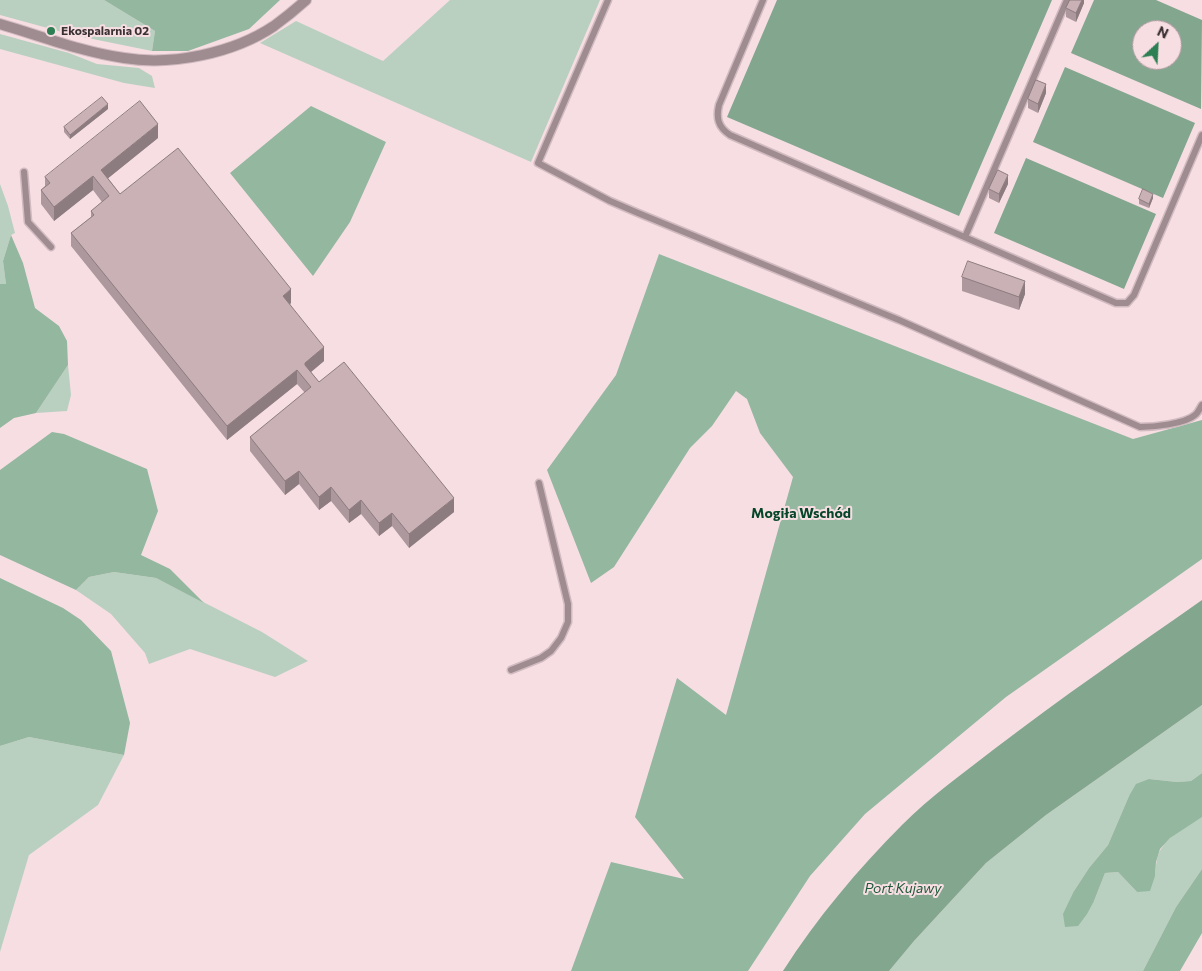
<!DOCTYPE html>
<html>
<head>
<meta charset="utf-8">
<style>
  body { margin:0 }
  #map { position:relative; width:1202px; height:971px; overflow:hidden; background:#f7dee3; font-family:Commissioner,sans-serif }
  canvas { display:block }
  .north { position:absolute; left:1132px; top:20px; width:50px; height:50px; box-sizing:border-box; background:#f7dee3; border:1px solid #ab989c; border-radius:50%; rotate:25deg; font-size:14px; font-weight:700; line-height:20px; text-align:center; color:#3a3032 }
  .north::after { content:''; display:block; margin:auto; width:18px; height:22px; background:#2b7f52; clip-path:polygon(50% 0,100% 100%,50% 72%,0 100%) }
</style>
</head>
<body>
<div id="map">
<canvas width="1202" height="971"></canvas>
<div class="north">N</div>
</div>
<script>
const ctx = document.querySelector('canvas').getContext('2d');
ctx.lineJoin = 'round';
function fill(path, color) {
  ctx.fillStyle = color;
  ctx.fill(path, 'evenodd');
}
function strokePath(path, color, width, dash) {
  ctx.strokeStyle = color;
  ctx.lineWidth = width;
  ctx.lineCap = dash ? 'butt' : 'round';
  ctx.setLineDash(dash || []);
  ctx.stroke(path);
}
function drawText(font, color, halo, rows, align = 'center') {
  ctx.font = font + ' Commissioner,sans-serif';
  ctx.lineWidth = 4;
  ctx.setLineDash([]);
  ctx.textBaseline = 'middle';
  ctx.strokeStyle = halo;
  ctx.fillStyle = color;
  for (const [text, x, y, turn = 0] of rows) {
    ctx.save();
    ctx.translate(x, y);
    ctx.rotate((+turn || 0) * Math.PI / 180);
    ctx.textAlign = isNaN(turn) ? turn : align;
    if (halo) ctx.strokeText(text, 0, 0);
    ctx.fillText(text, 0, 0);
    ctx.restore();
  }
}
fill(new Path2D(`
  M0 0H104L155 31 152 51 73 35 0 15Z
  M450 0H600L531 162 260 43 296 21 383 61Z
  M0 34 69 53 97 64 139 68 152 76 155 88 124 83 0 49Z
  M0 184 8 206 15 233 11 235 3 261 6 284H0Z
  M68 365 71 395 67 411 36 413Z
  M114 572 156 578 262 632 308 661 275 677 190 649 149 664 145 653 111 614 76 590 89 577Z
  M1202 705V773L1191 781 1177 782 1149 779 1129 796 1108 845 1089 868 1074 891 1094 901 1105 873 1118 872 1137 892 1155 876C1156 867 1156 857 1161 849 1169 835 1188 824 1202 817V869L1176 907 1143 971H889L914 941 986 863 1046 815Z
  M29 737 124 755 98 805 29 855 0 952V746Z`), '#b9d0c0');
fill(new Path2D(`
  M104 0H280L249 29 188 51H152L155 31Z
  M311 106 386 142 350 222 313 276 230 173Z
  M11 235 23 263 35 308 59 326 67 341 68 365 36 413 14 418 0 428V284H6L3 261Z
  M659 254 1133 439 1202 420V559L1006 697 865 814 810 876 748 971H571L611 862 684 879 635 817 677 678 726 715 793 477 760 433 747 399 736 391 712 426 690 448 614 567 591 583 547 470 616 375Z
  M52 432 64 434 147 469 158 511 141 555 170 569 204 603 156 578 114 572 89 577 76 590 0 555V470Z
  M0 578 63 608 81 620 111 651 130 723 124 755 29 737 0 746Z
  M1202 773V817L1170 838 1160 849 1156 862 1155 876 1150 891 1137 892 1118 872 1105 873 1094 901 1087 914 1078 926 1065 927 1063 914 1074 891 1089 868 1108 845 1129 796 1136 784 1149 779 1177 782 1191 781Z
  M1202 869V933L1180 971H1143L1176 907Z`), '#93b79f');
fill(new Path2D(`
  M777 0H1052L959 216 727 117Z
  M1094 0H1156L1202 20 1201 109 1071 53ZM1142 30H1172V60H1142Z
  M1065 67 1195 123 1163 198 1033 142Z
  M1026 158 1156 214 1124 289 994 233Z
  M1202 600V705L1046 815 986 863 914 941 889 971H783C817 918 858 869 902 825 930 797 962 774 993 750 1061 698 1132 649 1202 600Z`), '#82a68e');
const service = new Path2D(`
  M608 0 538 163 610 201 638 213 899 320 1140 427C1153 427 1185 424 1195 415 1198 413 1200 408 1202 405
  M763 0 719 105C716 118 718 127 730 135L1116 303H1127L1134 295 1202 135
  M24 172 28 222 51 247
  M965 237 1067 0
  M511 670 541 658 551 651 561 638 568 622V604L539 483`);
const tertiary = new Path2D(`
  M0 24C41 36 82 52 124 58 172 66 234 53 274 26 285 18 296 9 306 0`);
strokePath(service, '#d1bbc0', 9);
strokePath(tertiary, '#d1bbc0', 12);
strokePath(service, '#9f8c90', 6);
strokePath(tertiary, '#9f8c90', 10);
fill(new Path2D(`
  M1084 0V3L1076 22 1066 17V8Z
  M1046 93 1038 113 1028 108V99Z
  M108 109 70 139 64 132V127Z
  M158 138 108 178 120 194 291 303 290 304 324 361 311 372 319 382 454 512 409 548 392 526 379 536 361 514 349 523 331 501 319 510 299 484 285 495 250 451V437L305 393 297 384 227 440 71 246V233L91 217V211L102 202 93 190 54 221 41 204V190L45 186V177Z
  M1008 184 999 203 989 198V189Z
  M1153 198 1149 208 1139 204V199Z
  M962 277 1025 294 1019 310 962 291Z`), '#ad989d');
fill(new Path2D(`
  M1082 0H1084V3L1076 22V13Z
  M1046 84V93L1038 113V104Z
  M108 104V109L70 139V135Z
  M158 124V138L101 184V170Z
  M1008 175V184L999 203V194Z
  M93 176V190L54 221V207Z
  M1153 194V198L1149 208V204Z
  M1025 281V294L1019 310V297Z
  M291 289V303L283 310V296Z
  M324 347V361L305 377V363Z
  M297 370V384L227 440V426Z
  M299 471V484L285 495V481Z
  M331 487V501L319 510V497Z
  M454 498V512L409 548V534Z
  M361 500V514L349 523V510Z
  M392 513V526L379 536V523Z`), '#8d7c7f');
const building = new Path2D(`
  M1070 0H1082L1076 13 1066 8Z
  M1036 80 1046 84 1038 104 1028 99Z
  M102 97 108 104 70 135 64 127Z
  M140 101 158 124 101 170 120 194 178 148 291 289 283 296 324 347 305 363V365L319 382 344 362 454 498 409 534 392 513 379 523 361 500 349 510 331 487 319 497 299 471 285 481 250 437 311 387 297 370 227 426 71 233 94 215 91 211 109 196 93 176 54 207 41 190 50 183 45 177Z
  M998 170 1008 175 999 194 989 189Z
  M1143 189 1153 194 1149 204 1139 199Z
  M968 261 1025 281 1019 297 962 277Z`);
fill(building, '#c9b1b6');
strokePath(building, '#8d7c7f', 1);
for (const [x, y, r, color] of [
  [51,31,5,"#2b7f52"]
]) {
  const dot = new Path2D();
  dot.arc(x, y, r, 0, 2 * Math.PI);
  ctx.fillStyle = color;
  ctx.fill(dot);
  strokePath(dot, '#f7dee3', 2);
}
drawText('bold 12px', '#3a3032', '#f7dee3', [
  ["Ekospalarnia 02",61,31]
], 'left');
drawText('bold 14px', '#064628', '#f7dee3', [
  ["Mogiła Wschód",801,513]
]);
drawText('italic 14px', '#1e5a39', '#f7dee3', [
  ["Port Kujawy",903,888]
]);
</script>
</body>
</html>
